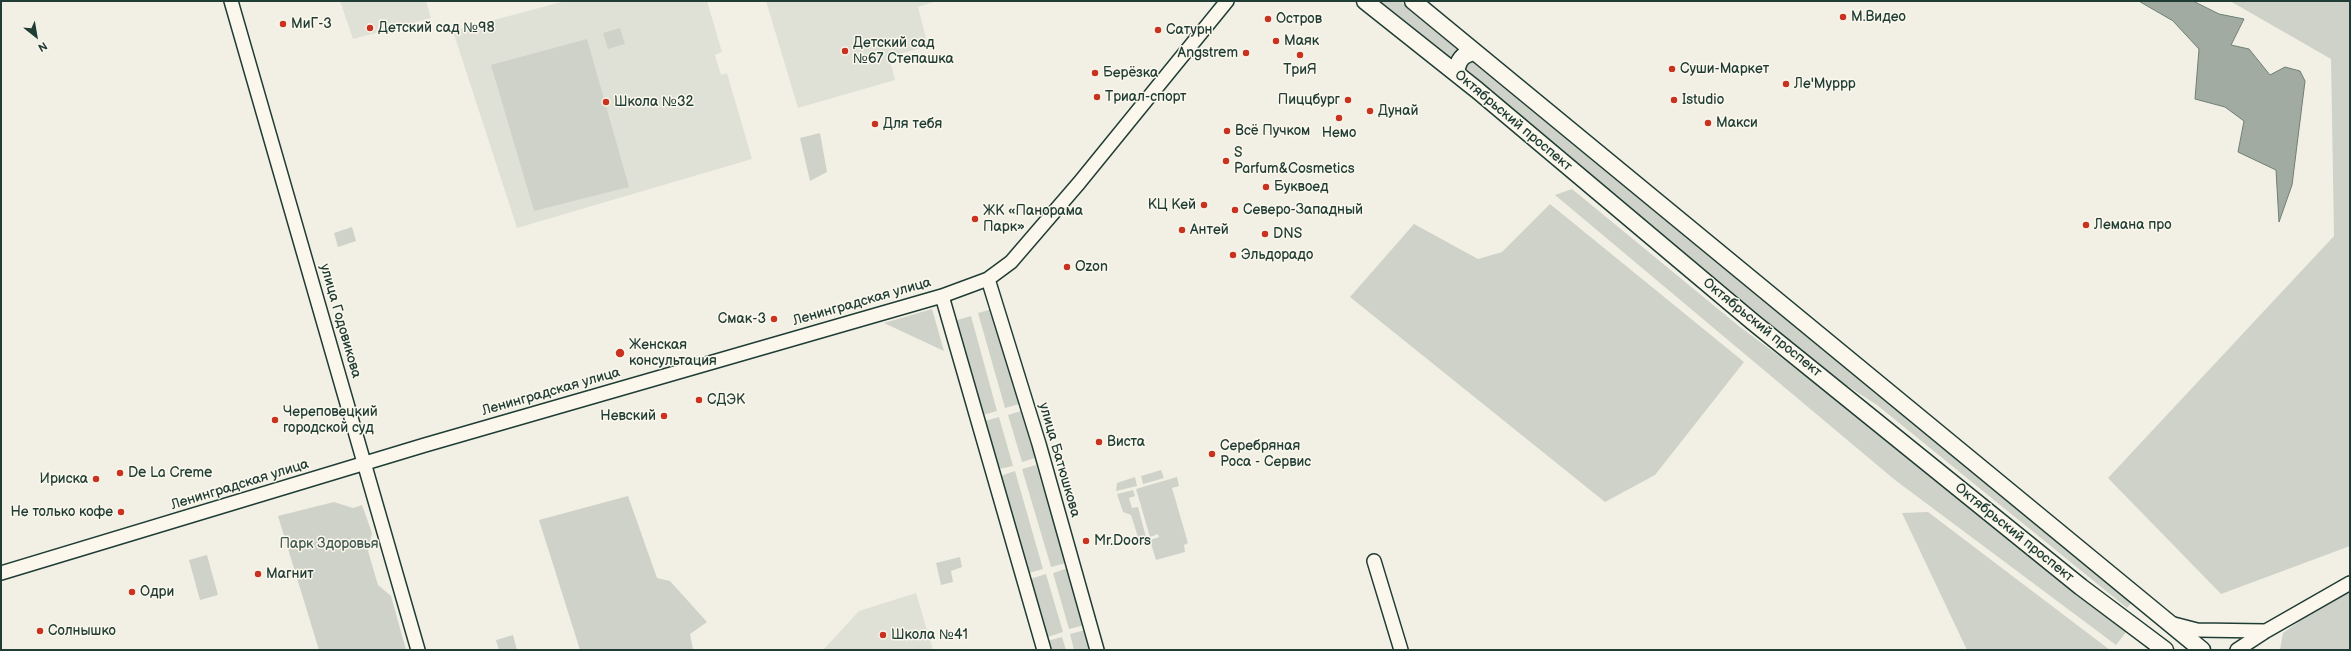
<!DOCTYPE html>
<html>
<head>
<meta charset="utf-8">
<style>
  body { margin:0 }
  #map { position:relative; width:2351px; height:651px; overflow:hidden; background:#f2f0e5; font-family:"Balsamiq Sans",sans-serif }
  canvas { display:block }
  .frame { position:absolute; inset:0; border:2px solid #1f3d34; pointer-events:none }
  .north { position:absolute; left:16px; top:16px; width:40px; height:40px; -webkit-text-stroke:3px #fbf7ec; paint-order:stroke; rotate:149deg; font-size:11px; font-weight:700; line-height:16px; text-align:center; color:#1f3d34 }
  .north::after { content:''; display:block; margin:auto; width:14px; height:18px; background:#1f3d34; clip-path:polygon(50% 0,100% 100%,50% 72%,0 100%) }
</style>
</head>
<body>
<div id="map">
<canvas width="2351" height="651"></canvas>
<div class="frame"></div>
<div class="north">N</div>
</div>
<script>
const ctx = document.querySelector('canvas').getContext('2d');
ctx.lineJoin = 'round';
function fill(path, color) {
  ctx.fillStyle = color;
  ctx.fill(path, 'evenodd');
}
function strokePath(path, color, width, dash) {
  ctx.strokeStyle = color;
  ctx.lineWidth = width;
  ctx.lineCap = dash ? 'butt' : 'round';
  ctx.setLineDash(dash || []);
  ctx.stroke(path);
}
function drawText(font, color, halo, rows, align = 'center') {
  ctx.font = font + ' "Balsamiq Sans",sans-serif';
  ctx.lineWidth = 3;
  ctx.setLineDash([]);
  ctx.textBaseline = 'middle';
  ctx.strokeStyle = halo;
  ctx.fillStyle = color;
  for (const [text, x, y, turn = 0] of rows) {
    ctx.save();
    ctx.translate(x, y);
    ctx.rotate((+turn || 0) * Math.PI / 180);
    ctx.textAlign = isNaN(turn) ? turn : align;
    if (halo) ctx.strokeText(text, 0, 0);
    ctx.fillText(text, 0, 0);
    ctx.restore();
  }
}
fill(new Path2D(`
  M340 1H426L431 18 353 39Z
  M565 1H707L722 52 715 55 721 75 727 73 752 159 517 228 453 31Z
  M766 1H937L918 7 928 46 889 57 895 80 798 108Z
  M916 593 933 650H823L859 611Z`), '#e0e1d6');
fill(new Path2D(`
  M1380 1H1400L1461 50 1453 59Z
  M2230 1H2350V546L2221 594 2108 478 2334 236 2331 59Z
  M620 28 625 44 608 49 603 33Z
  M587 39 629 187 534 211 491 65Z
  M1474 60 2132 602 2127 608 1877 405 1835 378 1466 69 1470 61Z
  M820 133 827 172 810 181 800 138Z
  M1572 189 1740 327 1817 384 2127 631 2116 645 1895 480 1555 195Z
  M1550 204 1744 362 1655 475 1605 502 1350 297 1414 224 1478 259 1502 252Z
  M352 227 356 241 338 247 334 233Z
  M932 309 944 351 884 323Z
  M992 309 1019 404 1005 408 978 313Z
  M971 316 997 411 983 415 957 320Z
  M1021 411 1035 458 1022 462 1008 415Z
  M999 417 1013 466 999 469 985 421Z
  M1036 465 1066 563 1051 567 1022 469Z
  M1161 470 1164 478 1143 484 1141 476Z
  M1015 471 1043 569 1029 573 1000 476Z
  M1135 477 1137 486 1116 491 1117 483Z
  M1177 477 1179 486 1172 488 1188 543 1184 545 1185 552 1156 560 1150 540 1159 537 1158 534 1150 537 1136 489Z
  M1133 490 1135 496 1129 498 1132 508 1138 507 1146 537 1139 540 1131 515 1123 512 1117 494Z
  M628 496 657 578 670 581 707 622 690 634 693 649 580 650 539 520Z
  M334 502 353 508 362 505 372 533 368 551 378 585 391 596 406 650H319L278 516Z
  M1928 512 2110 650H1967L1902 513Z
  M207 555 218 595 200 600 189 560Z
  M960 557 962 567 951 571 953 582 941 585 936 563Z
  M1068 568 1085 625 1069 629 1053 573Z
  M1046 574 1063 632 1048 637 1030 579Z
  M2350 592V650H2280L2283 633 2323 604Z
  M1085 630 1090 650H1074L1070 634Z
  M513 635 517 650H499L496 640Z
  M1062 637 1066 650H1050L1047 641Z`), '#cfd2c8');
const water = new Path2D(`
  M2139 1H2193L2219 14 2244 19 2231 45 2249 49 2270 75 2285 67 2300 71 2305 81 2292 185 2279 222 2276 170 2238 152 2244 121 2225 107 2195 99 2199 49 2173 21Z`);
fill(water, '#a2aba1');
strokePath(water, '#6e7f75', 1);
const minor = new Path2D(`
  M231 1 418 650
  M988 279 1039 444 1097 650
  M942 296 1044 650
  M1374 561 1401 650
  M1 573 425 445 942 296 988 279 1011 262 1079 183 1227 1
  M2170 623 2197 630 2266 631
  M2237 650 2266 631 2350 583`);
const major = new Path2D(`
  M1365 1 1477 90 1753 322 2081 587 2165 650
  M1413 1 2202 650
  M1456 73C1458 60 1462 54 1475 52`);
strokePath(minor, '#1f3d34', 16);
strokePath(major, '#1f3d34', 19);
strokePath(minor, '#fbf7ec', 13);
strokePath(major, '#fbf7ec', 16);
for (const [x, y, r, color] of [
  [1843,17,4,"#c8321e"],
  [1268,19,4,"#c8321e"],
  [283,24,4,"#c8321e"],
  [370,28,4,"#c8321e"],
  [1158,30,4,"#c8321e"],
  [1276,41,4,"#c8321e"],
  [845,51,4,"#c8321e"],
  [1246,53,4,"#c8321e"],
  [1300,55,4,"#c8321e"],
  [1672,69,4,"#c8321e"],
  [1095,73,4,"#c8321e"],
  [1786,84,4,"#c8321e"],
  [1097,97,4,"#c8321e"],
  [1348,100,4,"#c8321e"],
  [1674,100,4,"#c8321e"],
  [606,102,4,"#c8321e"],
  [1370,111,4,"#c8321e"],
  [1339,118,4,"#c8321e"],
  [1708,123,4,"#c8321e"],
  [875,124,4,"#c8321e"],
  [1227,131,4,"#c8321e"],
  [1226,161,4,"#c8321e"],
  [1266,187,4,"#c8321e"],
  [1204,205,4,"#c8321e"],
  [1235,210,4,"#c8321e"],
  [975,219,4,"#c8321e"],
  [2086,225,4,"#c8321e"],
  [1182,230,4,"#c8321e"],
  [1265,234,4,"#c8321e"],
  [1233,255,4,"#c8321e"],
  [1067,267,4,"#c8321e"],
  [774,319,4,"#c8321e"],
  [620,353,5,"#c8321e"],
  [699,400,4,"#c8321e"],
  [664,416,4,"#c8321e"],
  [275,420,4,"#c8321e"],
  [1099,442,4,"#c8321e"],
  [1212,454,4,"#c8321e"],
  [120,473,4,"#c8321e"],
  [96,479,4,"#c8321e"],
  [121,512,4,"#c8321e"],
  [1086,541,4,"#c8321e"],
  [258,574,4,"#c8321e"],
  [132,592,4,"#c8321e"],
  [40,631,4,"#c8321e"],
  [883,635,4,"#c8321e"]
]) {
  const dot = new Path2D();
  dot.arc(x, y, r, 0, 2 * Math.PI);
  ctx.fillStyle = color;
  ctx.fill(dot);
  strokePath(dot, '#fbf7ec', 1.5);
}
drawText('14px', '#1f3d34', '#fbf7ec', [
  ["М.Видео",1851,17],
  ["Остров",1276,19],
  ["МиГ-3",291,24],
  ["Детский сад №98",378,28],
  ["Сатурн",1166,30],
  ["Маяк",1284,41],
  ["Детский сад",853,43],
  ["№67 Степашка",853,59],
  ["Angstrem",1238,53,"right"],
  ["Суши-Маркет",1680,69],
  ["ТриЯ",1300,70,"center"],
  ["Берёзка",1103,73],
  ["Ле'Муррр",1794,84],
  ["Триал-спорт",1105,97],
  ["Пиццбург",1340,100,"right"],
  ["Istudio",1682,100],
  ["Школа №32",614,102],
  ["Дунай",1378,111],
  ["Макси",1716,123],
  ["Для тебя",883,124],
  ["Всё Пучком",1235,131],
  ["Немо",1339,133,"center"],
  ["S",1234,153],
  ["Parfum&Cosmetics",1234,169],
  ["Буквоед",1274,187],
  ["КЦ Кей",1196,205,"right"],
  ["Северо-Западный",1243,210],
  ["ЖК «Панорама",983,211],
  ["Парк»",983,227],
  ["Лемана про",2094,225],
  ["Антей",1190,230],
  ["DNS",1273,234],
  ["Эльдорадо",1241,255],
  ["Ozon",1075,267],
  ["Смак-3",766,319,"right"],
  ["Женская",629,345],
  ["консультация",629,361],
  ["СДЭК",707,400],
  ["Череповецкий",283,412],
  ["городской суд",283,428],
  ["Невский",656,416,"right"],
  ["Виста",1107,442],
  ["Серебряная",1220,446],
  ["Роса - Сервис",1220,462],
  ["De La Creme",128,473],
  ["Ириска",88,479,"right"],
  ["Не только кофе",113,512,"right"],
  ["Mr.Doors",1094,541],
  ["Магнит",266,574],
  ["Одри",140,592],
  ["Солнышко",48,631],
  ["Школа №41",891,635]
], 'left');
drawText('14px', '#1f3d34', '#fbf7ec', [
  ["Октябрьский проспект",1513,121,40],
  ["Ленинградская улица",862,302,-16],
  ["улица Годовикова",340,321,74],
  ["Октябрьский проспект",1762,328,39],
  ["Ленинградская улица",551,392,-16],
  ["улица Батюшкова",1059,460,74],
  ["Ленинградская улица",240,485,-17],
  ["Октябрьский проспект",2014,533,39]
]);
drawText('14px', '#425b52', '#fbf7ec', [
  ["Парк Здоровья",329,544]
]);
</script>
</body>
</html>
